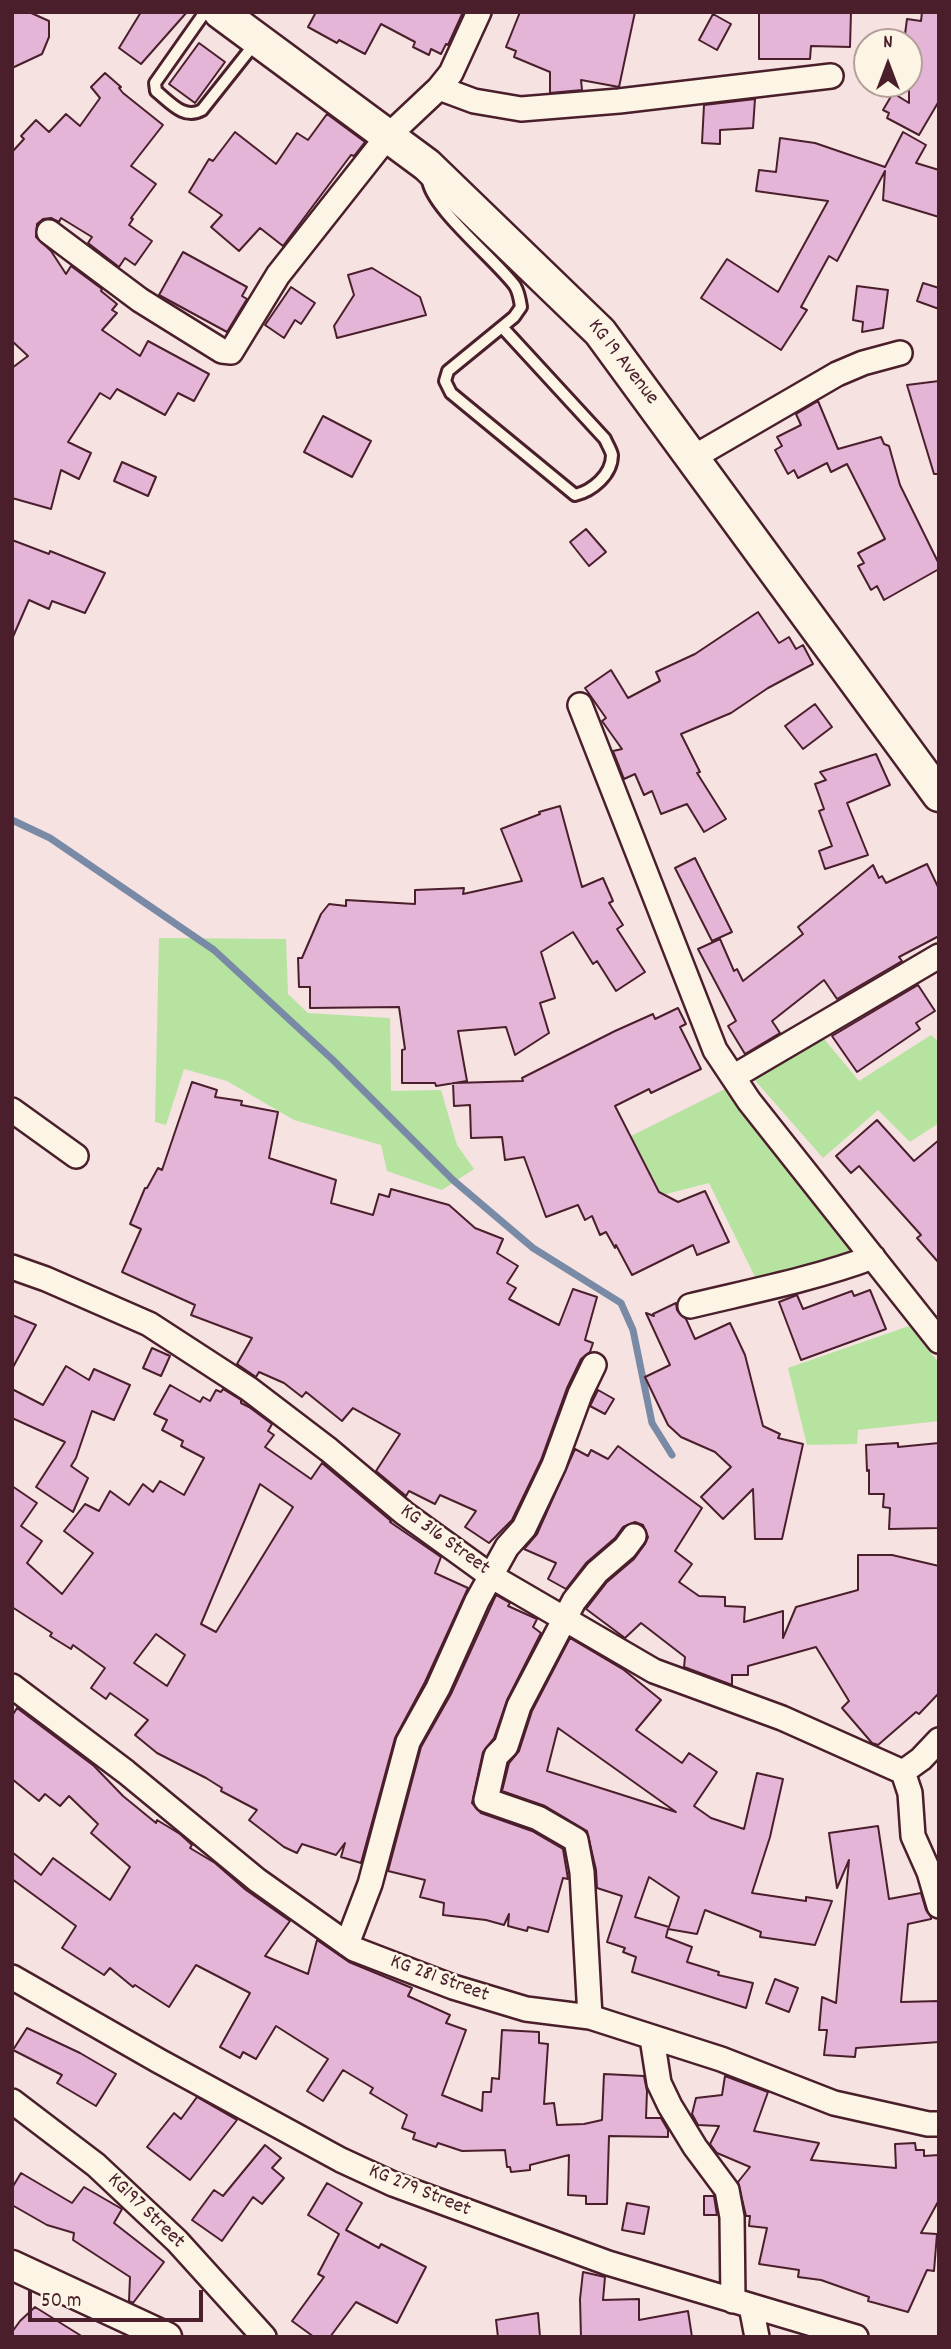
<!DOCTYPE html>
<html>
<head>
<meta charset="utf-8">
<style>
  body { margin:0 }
  #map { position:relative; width:951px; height:2349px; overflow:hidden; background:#f5e2e1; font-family:Dekko,sans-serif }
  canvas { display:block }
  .frame { position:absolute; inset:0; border:14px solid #4a1f2b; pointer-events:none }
  .north { position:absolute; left:853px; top:28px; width:70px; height:70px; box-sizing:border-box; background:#fcf5e5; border:2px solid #b59f9b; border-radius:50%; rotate:0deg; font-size:19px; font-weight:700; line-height:28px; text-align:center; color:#4a1f2b }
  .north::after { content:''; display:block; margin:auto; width:24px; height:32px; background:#4a1f2b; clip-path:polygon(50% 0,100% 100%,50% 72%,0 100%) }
  .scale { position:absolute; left:28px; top:2290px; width:175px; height:32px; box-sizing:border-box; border:4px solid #4a1f2b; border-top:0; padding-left:9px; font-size:21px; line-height:24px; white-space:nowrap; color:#4a1f2b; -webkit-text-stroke:5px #fcf5e5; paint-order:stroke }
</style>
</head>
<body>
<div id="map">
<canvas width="951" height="2349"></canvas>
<div class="frame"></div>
<div class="north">N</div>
<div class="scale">50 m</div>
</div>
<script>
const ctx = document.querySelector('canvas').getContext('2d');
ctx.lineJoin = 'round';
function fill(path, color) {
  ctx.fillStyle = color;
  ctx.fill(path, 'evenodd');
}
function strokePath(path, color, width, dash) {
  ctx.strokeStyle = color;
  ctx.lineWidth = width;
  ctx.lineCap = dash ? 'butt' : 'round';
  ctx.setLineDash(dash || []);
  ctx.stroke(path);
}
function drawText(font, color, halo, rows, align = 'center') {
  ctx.font = font + ' Dekko,sans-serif';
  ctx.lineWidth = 5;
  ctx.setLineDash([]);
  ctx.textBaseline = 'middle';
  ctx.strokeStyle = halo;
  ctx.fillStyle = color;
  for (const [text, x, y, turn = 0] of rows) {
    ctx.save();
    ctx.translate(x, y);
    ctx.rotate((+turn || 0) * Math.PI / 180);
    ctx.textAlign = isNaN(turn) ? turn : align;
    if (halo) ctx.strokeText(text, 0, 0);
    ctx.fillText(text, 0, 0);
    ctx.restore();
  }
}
fill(new Path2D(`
  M159 938 286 939 288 994 308 1013 390 1018 391 1091 441 1090 457 1145 474 1169 442 1190 387 1171 381 1145 294 1120 227 1081 184 1069 166 1125 155 1122Z
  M820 1034 859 1081 931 1035 939 1042V1123L910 1142 878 1110 823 1158 753 1078Z
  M725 1089 860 1253 756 1279 709 1183 662 1195 631 1136Z
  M909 1326 939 1363V1421L858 1430 857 1444 807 1445 788 1368Z`), '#b7e3a0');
strokePath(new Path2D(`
  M12 820 50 838 214 950 333 1060 453 1180 533 1248 621 1303 633 1330 652 1423 672 1455`), '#788aa5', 7);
const building = new Path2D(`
  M12 12H29L49 21V37L42 54 12 68Z
  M141 12H187L141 64 119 48Z
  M316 12H463L448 45 446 44 441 54 431 49 429 55 413 47 415 42 381 24 365 54 339 40 337 43 308 27Z
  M520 12H635L619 87 581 80 582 90 550 93V72L514 57 516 51 506 47Z
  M759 12H851L850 47 811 46 810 59H759Z
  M922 12H939V101L919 135 887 118 889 113 883 110 893 93 909 103V42H904L907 19 921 21Z
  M713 14 731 24 717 50 699 40Z
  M199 43 225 62 195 103 169 84Z
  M105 73 121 87 119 88 123 93 163 125 131 166 156 184 131 218 133 219 129 225 152 241 135 265 125 258 119 267 88 243 92 237 61 218 59 222 51 218 43 219 37 224 36 237 51 251 66 274 71 266 102 289 101 291 117 304 112 310 117 313 102 330 140 356 148 341 209 374 194 401 178 393 165 415 117 389 110 399 100 393 68 442 91 453 79 479 61 470 51 509 12 498V368L28 356 12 341V152L24 139 21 136 36 120 49 132 66 114 80 126 100 98 91 87Z
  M755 99 753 128 720 130V144L702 143 704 105Z
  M327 114 365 142 354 156 351 155 283 246 260 228 239 251 211 227 222 215 189 192 209 159 213 161 235 132 276 164 297 133 308 140Z
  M903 132 926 145 916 163 939 170V217L883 200 885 171 837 261 829 256 801 307 807 310 781 350 701 298 727 259 778 292 828 201 756 191 759 170 776 172 780 138 815 143 885 167Z
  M183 252 247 287 242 296 247 299 227 332 159 295Z
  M372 268 420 297 426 315 337 338 334 326 354 295 348 275Z
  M923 283 939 288V309L917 301Z
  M857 286 888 290 883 328 862 332 863 322 853 320Z
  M291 287 315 303 301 324 295 320 284 338 265 325Z
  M939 381V474H934L907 385Z
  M818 401 838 449 881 437 884 444 889 446 900 485 939 564V569L884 600 877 586 871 590 858 566 864 563 858 553 885 539 847 464 831 472 827 463 798 478 794 470 788 474 775 450 782 446 777 437 801 425 796 414Z
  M323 416 371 441 352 477 304 452Z
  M122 462 156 477 148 496 114 481Z
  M586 529 606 552 589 566 570 542Z
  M12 540 49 554 50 551 105 573 85 613 52 601 49 609 29 600 12 639Z
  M758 612 779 643 789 637 796 649 803 645 813 664 768 688 731 713 681 734 700 772 697 773 726 819 704 832 687 804 661 814 652 791 644 795 635 774 624 779 613 751 622 749 602 721 606 718 585 688 611 670 628 698 660 681 656 672 695 654Z
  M815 704 832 727 803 749 785 726Z
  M876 754 890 785 847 803 868 855 825 869 819 851 832 846 819 811 824 809 815 784 826 780 820 772Z
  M560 806 582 887 603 878 613 901 609 903 623 925 617 929 645 972 616 991 597 961 593 964 573 932 541 952 555 998 540 1003 549 1033 515 1055 506 1027 458 1031 467 1081 436 1086 435 1083H402V1050L405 1049 399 1007 310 1008V987H299L298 958H302L321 914 329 904 346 906V900L415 904V890L464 888 463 894 522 881 501 829 540 814 539 812Z
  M695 858 732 932 712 941 675 868Z
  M927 864 939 889V936L899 957 902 961 837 999 824 980 772 1021 780 1033 745 1054 728 1026 736 1021 698 949 720 939 734 971 737 969 743 981 803 934 798 927 873 865 879 878 882 876 886 883Z
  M918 985 935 1011 916 1023 920 1029 857 1072 832 1036Z
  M678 1008 686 1024 680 1027 701 1069 651 1093 649 1089 615 1106 659 1192 678 1202 705 1191 729 1242 697 1255 693 1245 632 1275 616 1245 615 1248 606 1232 600 1235 592 1216 585 1220 578 1205 546 1217 524 1157 505 1160 502 1137 471 1138 470 1105 454 1106 453 1083 523 1081 522 1078 615 1031 653 1014 655 1019Z
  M192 1082 217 1090 215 1097 242 1101 241 1105 278 1112 269 1158 336 1180 331 1203 373 1215 379 1194 389 1197 391 1189 449 1205 475 1228 503 1239 497 1253 518 1266 507 1283 516 1288 509 1299 559 1325 573 1289 597 1297 585 1340 593 1343 590 1352 581 1359 567 1388 541 1460 512 1520 489 1543 465 1527 476 1511 440 1495 435 1504 409 1491 406 1496 376 1471 400 1434 353 1408 342 1421 306 1392 302 1397 284 1383 259 1372 256 1377 237 1364 252 1338 191 1315 195 1305 122 1272 141 1229 130 1224 145 1188H147L158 1168 162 1170Z
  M877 1120 914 1161 939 1140V1263L917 1238 921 1235 859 1166 851 1173 836 1156Z
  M870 1290 886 1329 801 1360 779 1302 797 1295 803 1309 852 1291 854 1296Z
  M676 1303 677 1310 686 1319 695 1339 730 1323 745 1355 763 1426 780 1434 778 1438 803 1444 782 1539H755L753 1489 723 1519 701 1497 731 1467 715 1452 681 1437 668 1425 645 1377 670 1365 646 1313 654 1316 653 1314Z
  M12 1315 36 1325 12 1369Z
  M152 1348 170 1356 161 1376 143 1368Z
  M66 1366 89 1380 94 1369 130 1385 114 1420 92 1411 76 1458 71 1466 88 1478 73 1512 36 1487 65 1442 12 1418V1389L43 1405Z
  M170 1385 200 1402 203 1397 210 1401 216 1390 221 1392 223 1389 241 1400V1403L249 1407 272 1424 268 1431 274 1435 265 1447 311 1479 322 1463 391 1521 390 1522 441 1557 435 1573 468 1588 425 1682 395 1738 361 1863 341 1857 345 1843 336 1855 302 1844 297 1853 284 1847 249 1820 257 1810 221 1791 222 1788 206 1778 157 1753 135 1735 148 1720 110 1693 106 1699 91 1688 105 1668 73 1645 71 1649 50 1636 52 1633 12 1607V1486L37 1503 21 1526 42 1541 27 1563 62 1594 93 1553 64 1531 85 1504 99 1511 110 1491 129 1505 143 1484 153 1492 160 1481 184 1495 204 1458 181 1446 183 1441 162 1430 167 1420 154 1414ZM260 1484 293 1507 216 1632 201 1624ZM156 1634 185 1655 167 1686 134 1663Z
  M598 1390 614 1399 605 1414 590 1406Z
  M898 1443V1447L939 1443V1528L889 1529 890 1508 883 1507 884 1494H869V1470L867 1471 866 1445Z
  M618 1446 702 1508 675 1551 692 1564 679 1582 699 1596 725 1597V1606L745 1607 744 1622 783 1611V1638L796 1607 858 1590V1555H892L939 1566V1693L919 1714 916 1712 878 1745 872 1743 842 1708 849 1701 816 1647 748 1666V1675H732V1685L684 1667 685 1657 641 1623 625 1638 586 1609 607 1582 634 1559 645 1544 648 1537 643 1525 635 1522 623 1527 615 1538 586 1563 566 1589 548 1579 556 1563 524 1549 537 1534 575 1449 588 1456 591 1450 608 1459Z
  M496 1595 510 1603 508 1606 537 1619 533 1627 541 1633 507 1700 494 1738 483 1752 472 1803 481 1813 532 1831 563 1849 568 1879 563 1878 548 1932 528 1927 527 1931 508 1926 509 1914 504 1925 486 1920 443 1915 444 1903 420 1897 425 1880 388 1871 421 1747 451 1694Z
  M570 1638 624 1670 661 1700 636 1730 682 1763 689 1753 717 1772 694 1806 711 1818 744 1829 757 1773 783 1779 770 1837 752 1893 806 1901V1897L832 1901 815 1945 760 1937 761 1932 705 1910 697 1934 668 1929 666 1937 692 1947 687 1962 719 1972 718 1975 753 1983 746 2008 632 1972 636 1957 623 1952 625 1948 607 1942 622 1896 597 1888 596 1870 587 1831 545 1806 502 1791 509 1763 519 1751 532 1711ZM558 1728 676 1812 547 1771ZM649 1877 679 1897 669 1927 635 1917Z
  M17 1708 94 1766 123 1796 156 1823 157 1820 180 1834 192 1845 190 1848 215 1863 246 1890 290 1921 265 1956 308 1974 317 1940 349 1962 412 1988 408 1996 450 2015 446 2023 466 2030 442 2095 482 2111 483 2092H491L492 2078 499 2079 502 2030 539 2032V2043L548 2044 544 2104 554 2103 557 2125 584 2124 602 2120 604 2074 644 2076 647 2091 646 2118H661L668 2130V2137L609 2136 607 2204H586V2196L568 2195 569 2155 530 2165V2170L511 2172 510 2167H507L505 2150 462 2151 438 2143 436 2147 413 2139 415 2133 402 2128 407 2115 370 2093 373 2088 343 2070 323 2101 307 2091 328 2059 276 2026 256 2059 243 2052 240 2058 220 2047 250 1993 196 1965 169 2007 135 1985 133 1987 110 1968 104 1975 62 1948 76 1926 12 1879V1852L41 1875 53 1858 110 1900 130 1867 91 1833 98 1824 69 1796 60 1806 45 1794 39 1801 12 1779V1716Z
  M878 1826 889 1899 921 1893 926 1910 931 1917V1919L908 1924 901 2002 939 2001V2042L856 2048 855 2057 824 2055 827 2030H819L822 1997 836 2003 849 1860 837 1888 829 1833Z
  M775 1979 798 1988 789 2012 766 2003Z
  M27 2028 80 2053 116 2074 96 2106 57 2083 62 2075 13 2050Z
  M725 2076 768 2092 754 2131 819 2143 811 2160 896 2168 895 2144 915 2143 916 2150H924V2156L939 2155V2200L921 2233 937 2234 934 2271 927 2270 908 2312 868 2301 869 2297 821 2280 798 2277 799 2270 759 2264 767 2228 749 2226 750 2216H746L738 2182 750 2167 717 2153 710 2144 719 2126 698 2125 692 2114 696 2098 722 2095Z
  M197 2097 237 2120 190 2180 147 2147 174 2113 181 2119Z
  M265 2145 281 2158 272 2168 284 2178 262 2204 253 2197 222 2241 192 2220 214 2190 223 2196Z
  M21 2173 72 2203 84 2187 122 2209 114 2223 164 2262 133 2303 129 2301 130 2277 73 2240 74 2233 47 2225 12 2205V2188Z
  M327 2183 362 2203 346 2230 379 2248 381 2244 426 2267 397 2323 356 2302 330 2337H314L292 2321 324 2277 318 2274 339 2234 308 2215Z
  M704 2196H714L717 2215H704Z
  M627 2203 649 2207 644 2234 622 2230Z
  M583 2272 605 2277 603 2300 639 2299V2320L688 2311 692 2337H581L580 2299Z
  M35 2307 83 2337H12V2332L20 2321Z
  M538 2313 540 2337H498L496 2320Z`);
fill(building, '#e4b5d7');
strokePath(building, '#4a1f2b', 2);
const service = new Path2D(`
  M205 12 155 83 156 91C171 103 184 120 202 110L256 42
  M428 180C430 207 497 261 515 286 518 291 520 300 521 307L514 317 448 371 445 381 451 393 575 495C592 491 612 475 612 455 611 450 607 444 605 439L502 327`);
const minor = new Path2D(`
  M439 88 474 101 521 109 619 101 831 76
  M49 232 140 300 222 351 231 352 278 275 387 137 439 88 451 73 479 12
  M694 457 837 374 863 363 900 353
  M580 705 715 1050 749 1101 939 1341
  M733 1077 939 956
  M12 1110 76 1156
  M12 1267 46 1279 149 1324 249 1389 329 1450 404 1513 491 1576 654 1671 782 1718 903 1772
  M690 1306C752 1291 814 1279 873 1257
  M12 1686 126 1772 257 1880 354 1949 453 1987 526 2009 590 2017 721 2059 834 2103 928 2124H939
  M939 1740 921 1759 903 1772 910 1793 913 1836 929 1872 939 1906
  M347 1944 370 1884 408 1742 438 1688 477 1601 507 1547 524 1528 554 1465 580 1394 594 1365
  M12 1977 159 2061 341 2160 393 2184 608 2263 856 2337
  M590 2017 582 1872 576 1840 538 1818 486 1800 496 1756 506 1746 519 1706 574 1601 597 1572 625 1548 634 1536
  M652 2038 659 2083 670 2106 695 2147 727 2190 732 2217 733 2301
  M12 2101 96 2165 177 2241 264 2337
  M751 2306 757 2337`);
const tertiary = new Path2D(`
  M12 2265 167 2337`);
const secondary = new Path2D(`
  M220 12 427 165 600 332 939 795`);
strokePath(service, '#4a1f2b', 16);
strokePath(minor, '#4a1f2b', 28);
strokePath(tertiary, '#4a1f2b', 33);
strokePath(secondary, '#4a1f2b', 37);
strokePath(service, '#fcf5e5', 10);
strokePath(minor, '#fcf5e5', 23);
strokePath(tertiary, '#fcf5e5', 28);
strokePath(secondary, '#fcf5e5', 32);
drawText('21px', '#4a1f2b', '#fcf5e5', [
  ["KG 19 Avenue",622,363,52],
  ["KG 316 Street",444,1541,36],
  ["KG 281 Street",439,1980,20],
  ["KG 279 Street",419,2192,22],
  ["KG197 Street",145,2212,44]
]);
</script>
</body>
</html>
